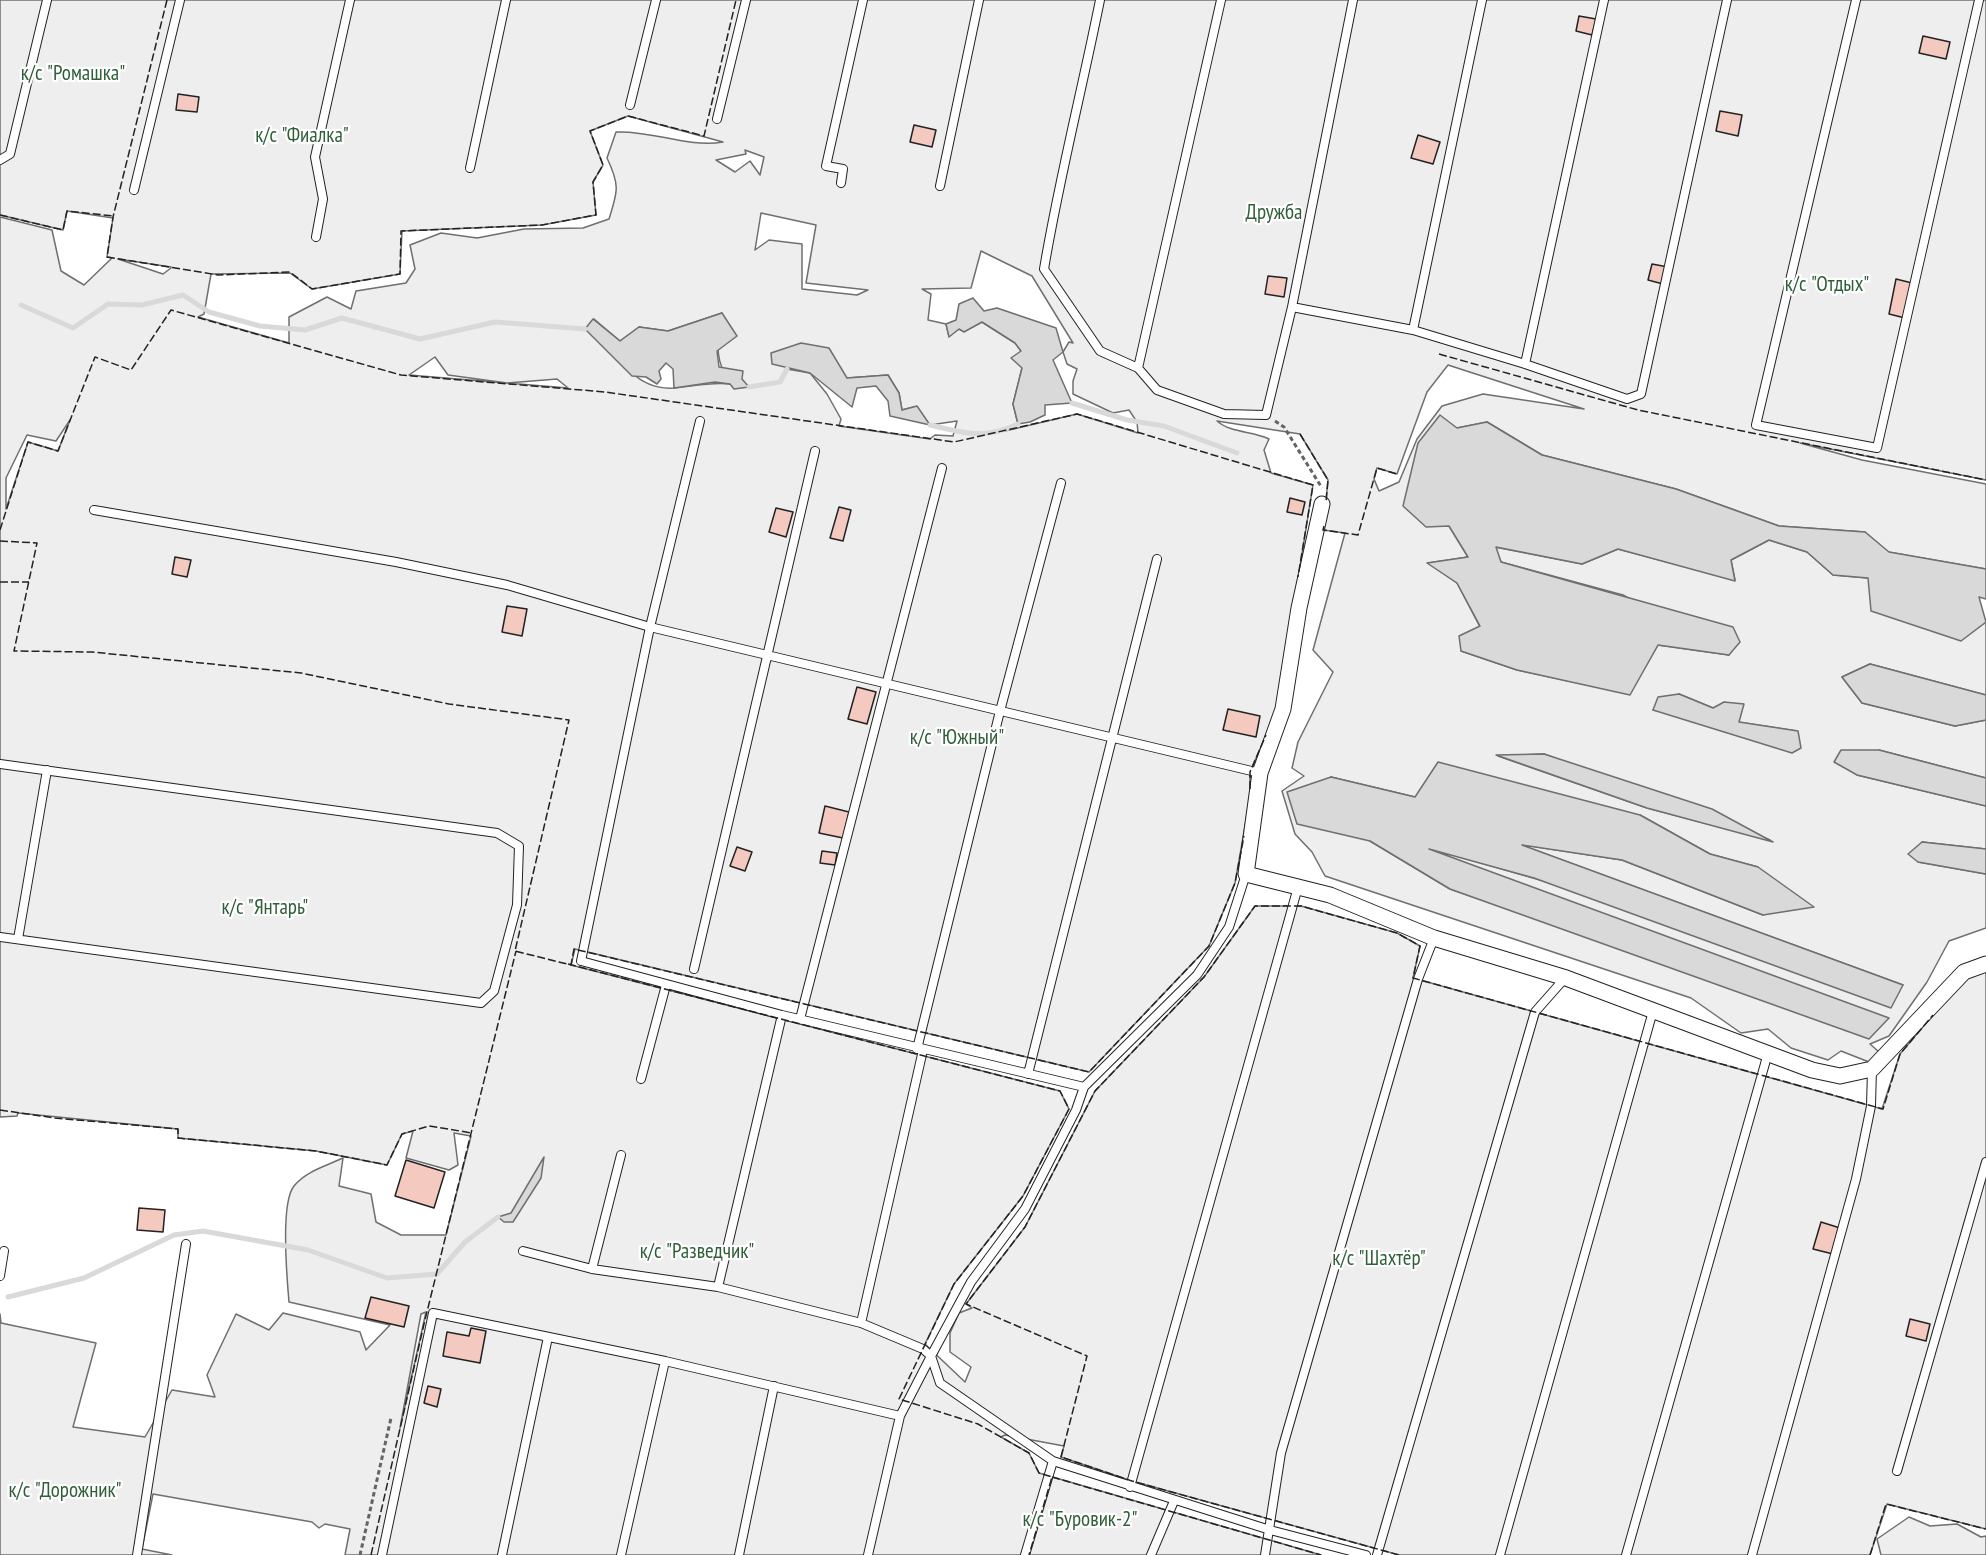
<!DOCTYPE html>
<html>
<head>
<meta charset="utf-8">
<style>
  body { margin:0 }
  canvas { display:block; background:#fff }
</style>
</head>
<body>
<canvas width="1986" height="1555"></canvas>
<script>
const ctx = document.querySelector('canvas').getContext('2d');
ctx.lineJoin = 'round';
function fill(path, color) {
  ctx.fillStyle = color;
  ctx.fill(path, 'evenodd');
}
function strokePath(path, color, width, dash) {
  ctx.strokeStyle = color;
  ctx.lineWidth = width;
  ctx.lineCap = dash ? 'butt' : 'round';
  ctx.setLineDash(dash || []);
  ctx.stroke(path);
}
function drawText(font, color, halo, rows, align = 'center') {
  ctx.font = font + ' "PT Sans Narrow",sans-serif';
  ctx.lineWidth = 4.5;
  ctx.setLineDash([]);
  ctx.textBaseline = 'middle';
  ctx.strokeStyle = halo;
  ctx.fillStyle = color;
  for (const [text, x, y, turn = 0] of rows) {
    ctx.save();
    ctx.translate(x, y);
    ctx.rotate((+turn || 0) * Math.PI / 180);
    ctx.textAlign = isNaN(turn) ? turn : align;
    if (halo) ctx.strokeText(text, 0, 0);
    ctx.fillText(text, 0, 0);
    ctx.restore();
  }
}
const green = new Path2D(`
  M0 0H1986V480L1800 443 1862 460 1986 484V569L1888 552 1865 532 1779 526 1676 489 1542 455 1487 422 1457 428 1449 526 1468 557 1428 563 1457 583 1480 627 1461 651 1517 670 1630 694 1658 645 1729 655 1623 595 1501 562 1495 547 1582 564 1618 549 1735 580 1731 560 1769 540 1807 552 1833 575 1868 578 1986 622V695L1870 664 1842 677 1862 703 1955 726 1986 720V778L1879 750 1857 775 1986 806V849L1922 842 1918 862 1986 874V928L1949 941 1927 982 1889 1036 1870 1044 1879 1052 1869 1062 1841 1051 1828 1060 1791 1048 1768 1029 1741 1033 1691 998 1325 876 1312 852 1295 834 1282 791 1304 776 1292 768 1298 742 1333 672 1313 650 1345 533 1323 530 1328 480 1300 434 1217 421C1231 433 1252 431 1269 439L1264 450 1271 473 1313 485 1277 710 1250 772V798L1235 883 1209 946 1089 1072 575 949 571 965 1060 1091 1069 1109 1023 1196 954 1284 925 1344 965 1382 971 1367 950 1352V1333L959 1313 972 1308 966 1304 1025 1227 1095 1091 1204 977 1255 906H1301L1397 933 1420 946 1413 978 1882 1109 1900 1054 1965 977 1986 970V1529L1887 1504 1870 1555H1399L1132 1481 1061 1457 1064 1446 1005 1435 1001 1437 1029 1453 1039 1473 1321 1555H345L350 1529 325 1524 319 1528 312 1522 153 1494 142 1549 172 1555H0V1314L1 1323 96 1343 73 1427 145 1437 172 1390 215 1397 207 1375 236 1314 269 1330 283 1313 360 1332 366 1350 390 1325 289 1302C287 1279 280 1203 294 1186 306 1171 326 1166 343 1158L339 1186 371 1194 376 1222 401 1235H446L471 1136 454 1133 458 1165 449 1170 406 1158 413 1131 402 1134 387 1165 316 1151 178 1138V1129L18 1113 17 1116 0 1117V217L52 230 61 271 84 285 112 258 107 257 113 218 67 211 63 230 0 215ZM628 116 723 142C687 148 652 130 616 132L607 158C620 185 618 191 609 219L583 228 524 229 477 238 441 233 410 245 415 269 406 283 356 291 351 309 327 297 289 317V343L198 317 204 314 211 274 290 273 312 289 400 274 402 231 542 225 596 215 593 182 603 165 590 131ZM745 150 764 157 760 175 750 161 735 172 716 160 746 154ZM761 213 816 225 806 283 868 290 857 295 802 289V244L769 240 755 250ZM981 251 1032 276 1073 343 1069 342 1063 352 1067 364 1077 369 1073 381V394L1113 413 1129 410 1137 422 1138 433 1077 414 1005 431 1018 424 1013 404 1022 368 1021 351 1015 343 982 322 964 331 959 329 949 336 946 324 928 320 931 294 922 289 971 288ZM118 259 171 267V268L163 274ZM722 313C718 344 713 356 730 384 711 382 693 386 674 388 631 391 614 350 594 319L620 341 639 327 668 331ZM435 357 448 375 507 383 557 379 568 388 409 375ZM1448 365 1584 409 1483 394 1442 406 1417 439 1399 482 1379 491 1374 479 1377 468 1397 474 1427 392ZM787 369 847 378 888 375 899 393 902 410 914 407 930 425 957 421 953 436 935 435 930 439 839 426 841 419 827 394 810 373ZM70 420 58 451 28 442 6 509V478L27 435 56 441ZM1679 694 1713 708 1743 704 1738 722 1797 731 1653 710ZM1544 754 1770 840 1647 808 1498 756ZM1331 777 1415 797 1640 815 1710 854 1758 867 1763 915 1622 860 1518 844 1903 985 1419 845 1551 924 1450 889 1370 841ZM426 1312 400 1428 421 1314Z
  M1909 1517 1930 1526 1957 1524 1981 1537 1986 1536V1555H1881L1877 1539Z`);
fill(green, '#eee');
strokePath(green, '#6f6f6f', 1.5);
const water = new Path2D(`
  M973 298 984 311 997 308 1056 328 1063 352 1053 360 1072 403 1045 405V415L1030 422 1018 424 1013 404 1022 368 1011 358 1021 351 1015 343 982 322 964 332 959 329 949 337 946 324 956 320 959 304Z
  M722 313 737 336 717 351 719 367 743 371 742 379 749 387 734 389 730 384 715 382 674 388 673 369 666 363 659 371 661 379 657 384 646 377 632 376 585 329 593 319 620 341 639 327 668 331Z
  M801 343 829 348 847 378 888 375 899 393 902 410 917 406 930 425 890 416 888 401 876 386 857 388 852 407 810 373 772 364 771 353Z
  M1440 415 1457 428 1487 422 1542 455 1676 489 1779 526 1865 532 1889 552 1986 569V599L1979 597 1986 622 1961 641 1871 611 1868 578 1833 575 1807 552 1769 540 1731 560 1735 581 1618 549 1582 564 1496 547 1501 562 1733 627 1740 642 1729 655 1658 645 1630 695 1517 670 1461 651 1459 636 1480 626 1457 583 1427 563 1468 557 1449 526 1426 527 1403 506 1418 443Z
  M1870 664 1986 695V720L1955 726 1862 703 1842 677Z
  M1679 694 1713 708 1724 702 1744 704 1739 722 1798 731 1801 748 1792 753 1653 710 1658 697Z
  M1841 750H1879L1986 778V806L1857 775 1834 762Z
  M1544 754 1712 809 1773 842 1647 808 1496 755Z
  M1438 762 1640 815 1710 854 1758 867 1814 907 1763 915 1622 860 1522 845 1903 985 1891 1008 1534 878 1429 849 1889 1018 1869 1039 1450 889 1370 841 1297 824 1287 792 1331 777 1415 797Z
  M1922 842 1986 849V874L1918 862 1908 854Z
  M544 1157 541 1178 513 1222H504L498 1217 511 1213Z`);
fill(water, '#d9d9d9');
strokePath(water, '#6f6f6f', 1.5);
strokePath(new Path2D(`
  M21 305 73 328 108 304 142 305 183 295 209 312 260 326 305 330 342 318 420 339 495 322 585 329
  M749 387 780 382 787 369
  M1072 403 1127 420 1164 426 1237 453
  M930 425C964 433 984 440 1018 424
  M8 1297 84 1278 174 1235 203 1231 308 1250 387 1278 437 1274 465 1242 498 1217`), '#d9d9d9', 5);
const building = new Path2D(`
  M1579 16 1596 19 1592 35 1576 31Z
  M1923 36 1950 42 1946 59 1919 53Z
  M178 94 199 97 197 112 176 110Z
  M1720 111 1742 115 1738 136 1716 131Z
  M914 125 936 130 932 147 910 142Z
  M1418 135 1440 142 1433 164 1411 158Z
  M1652 264 1668 267 1663 284 1648 280Z
  M1268 276 1287 278 1284 297 1265 294Z
  M1896 279 1912 283 1905 318 1889 314Z
  M1290 498 1305 502 1302 515 1287 512Z
  M839 507 851 510 843 541 830 538Z
  M776 508 793 512 786 537 769 532Z
  M175 557 191 560 187 577 172 574Z
  M507 606 527 609 522 636 502 632Z
  M857 687 876 692 867 724 848 719Z
  M1228 709 1260 716 1256 737 1223 730Z
  M825 806 849 812 843 838 819 833Z
  M737 847 752 852 745 871 730 866Z
  M822 851 837 853 835 865 820 863Z
  M406 1160 445 1172 434 1208 395 1196Z
  M139 1208 165 1210 163 1232 137 1230Z
  M1821 1222 1840 1228 1833 1254 1813 1249Z
  M371 1297 409 1306 404 1327 365 1318Z
  M1910 1319 1930 1324 1926 1341 1906 1336Z
  M471 1328 486 1331 480 1363 443 1356 447 1332 469 1336Z
  M428 1386 441 1389 437 1407 424 1403Z`);
fill(building, '#f3c9c0');
strokePath(building, '#222', 1.5);
const service = new Path2D(`
  M1100 0C1082 90 1059 179 1044 269L1100 351 1138 368
  M1221 0 1138 368 1157 390 1224 414 1266 415 1292 307 1413 330 1525 364 1627 399 1641 394 1727 0
  M1856 0 1756 425 1877 448 1979 0
  M630 105 656 0
  M717 119 746 0
  M0 160 10 154 47 0
  M470 168 506 0
  M841 183 843 169 826 166 863 0
  M940 186 979 0
  M134 190 180 0
  M316 237 323 199 315 157 350 0
  M1292 307 1353 0
  M1413 330 1482 0
  M1525 364 1604 0
  M94 510 396 562 507 585 650 627 700 421
  M0 764 497 833 519 846 517 905 494 991 481 1003 0 937
  M18 939 47 770
  M694 969 815 451
  M800 1019 942 468
  M917 1049 1000 711 1061 483
  M1028 1074 1157 559
  M641 1079 666 985
  M1084 1087 782 1015 581 961 650 627 1260 773
  M621 1155 592 1269 718 1287 861 1323 923 1349 931 1356 971 1282 1025 1209 1076 1110 1084 1087 1197 975 1229 927 1246 874
  M523 1251 592 1269
  M0 1276 4 1251
  M718 1287 782 1015
  M861 1323 923 1050
  M1897 1471 1986 1162
  M1130 1487 1298 887
  M137 1555 186 1244
  M382 1555 433 1313 665 1361 900 1416 931 1356 940 1383 1053 1461 1270 1530 1366 1555
  M502 1555 548 1337
  M621 1555 665 1361
  M739 1555 774 1386
  M868 1555 900 1416
  M1025 1555 1053 1461
  M1151 1555 1174 1501
  M1265 1555 1281 1453 1418 979 1434 938
  M1377 1555 1535 1012 1565 978
  M1500 1555 1653 1011
  M1626 1555 1768 1053
  M1752 1555 1856 1179 1871 1106 1872 1069`);
const minor = new Path2D(`
  M1322 504 1299 608 1283 709 1260 773 1246 874 1330 895 1434 938 1566 978 1812 1070 1840 1076 1872 1069 1964 972 1986 964`);
strokePath(service, '#222', 10);
strokePath(minor, '#222', 17);
strokePath(new Path2D(`
  M1275 421 1284 427 1322 488
  M360 1555 391 1418`), '#646464', 3, [4.5, 3]);
strokePath(service, '#fff', 8);
strokePath(minor, '#fff', 15);
strokePath(new Path2D(`
  M167 0 113 217 107 257 218 275 290 272 312 289 400 274 401 231 542 225 596 215 593 182 603 165 590 131 628 116 704 136 736 0
  M0 215 63 230 67 211 114 216
  M1439 354 1638 410 1986 480
  M1300 434 1328 480 1326 502
  M1324 526 1323 530 1358 535 1377 468 1397 474
  M0 530 28 442 58 451 95 357 131 370 171 310 401 375 605 392 954 442 1077 414 1313 485 1298 577
  M0 541 37 543 14 651 92 652 301 673 449 704 569 720 515 951 571 965 574 949 1089 1072 1209 946 1235 883 1244 836
  M0 582H29
  M1250 789V772L1266 735
  M568 964 1060 1091 1069 1109 1023 1196 954 1284 899 1399 978 1424 1029 1453 1039 1473 1052 1477 1029 1555
  M0 1110 55 1118 178 1129V1138L316 1151 387 1165 402 1134 429 1126 472 1133
  M1052 1477 1321 1555
  M371 1555 424 1324 516 951
  M1399 1555 1132 1481 1061 1457 1087 1356 966 1304 1025 1227 1095 1091 1204 977 1255 906H1301L1397 933 1420 946 1413 978 1883 1109 1900 1054 1933 1015
  M1870 1555 1886 1504 1986 1529`), '#222', 1.5, [8, 3]);
drawText('21px', '#2f5e38', '#fff', [
  ["к/с \"Ромашка\"",73,74],
  ["к/с \"Фиалка\"",302,136],
  ["Дружба",1274,213],
  ["к/с \"Отдых\"",1827,285],
  ["к/с \"Южный\"",957,738],
  ["к/с \"Янтарь\"",265,908],
  ["к/с \"Разведчик\"",697,1252],
  ["к/с \"Шахтёр\"",1379,1259],
  ["к/с \"Дорожник\"",65,1491],
  ["к/с \"Буровик-2\"",1080,1520]
]);
</script>
</body>
</html>
